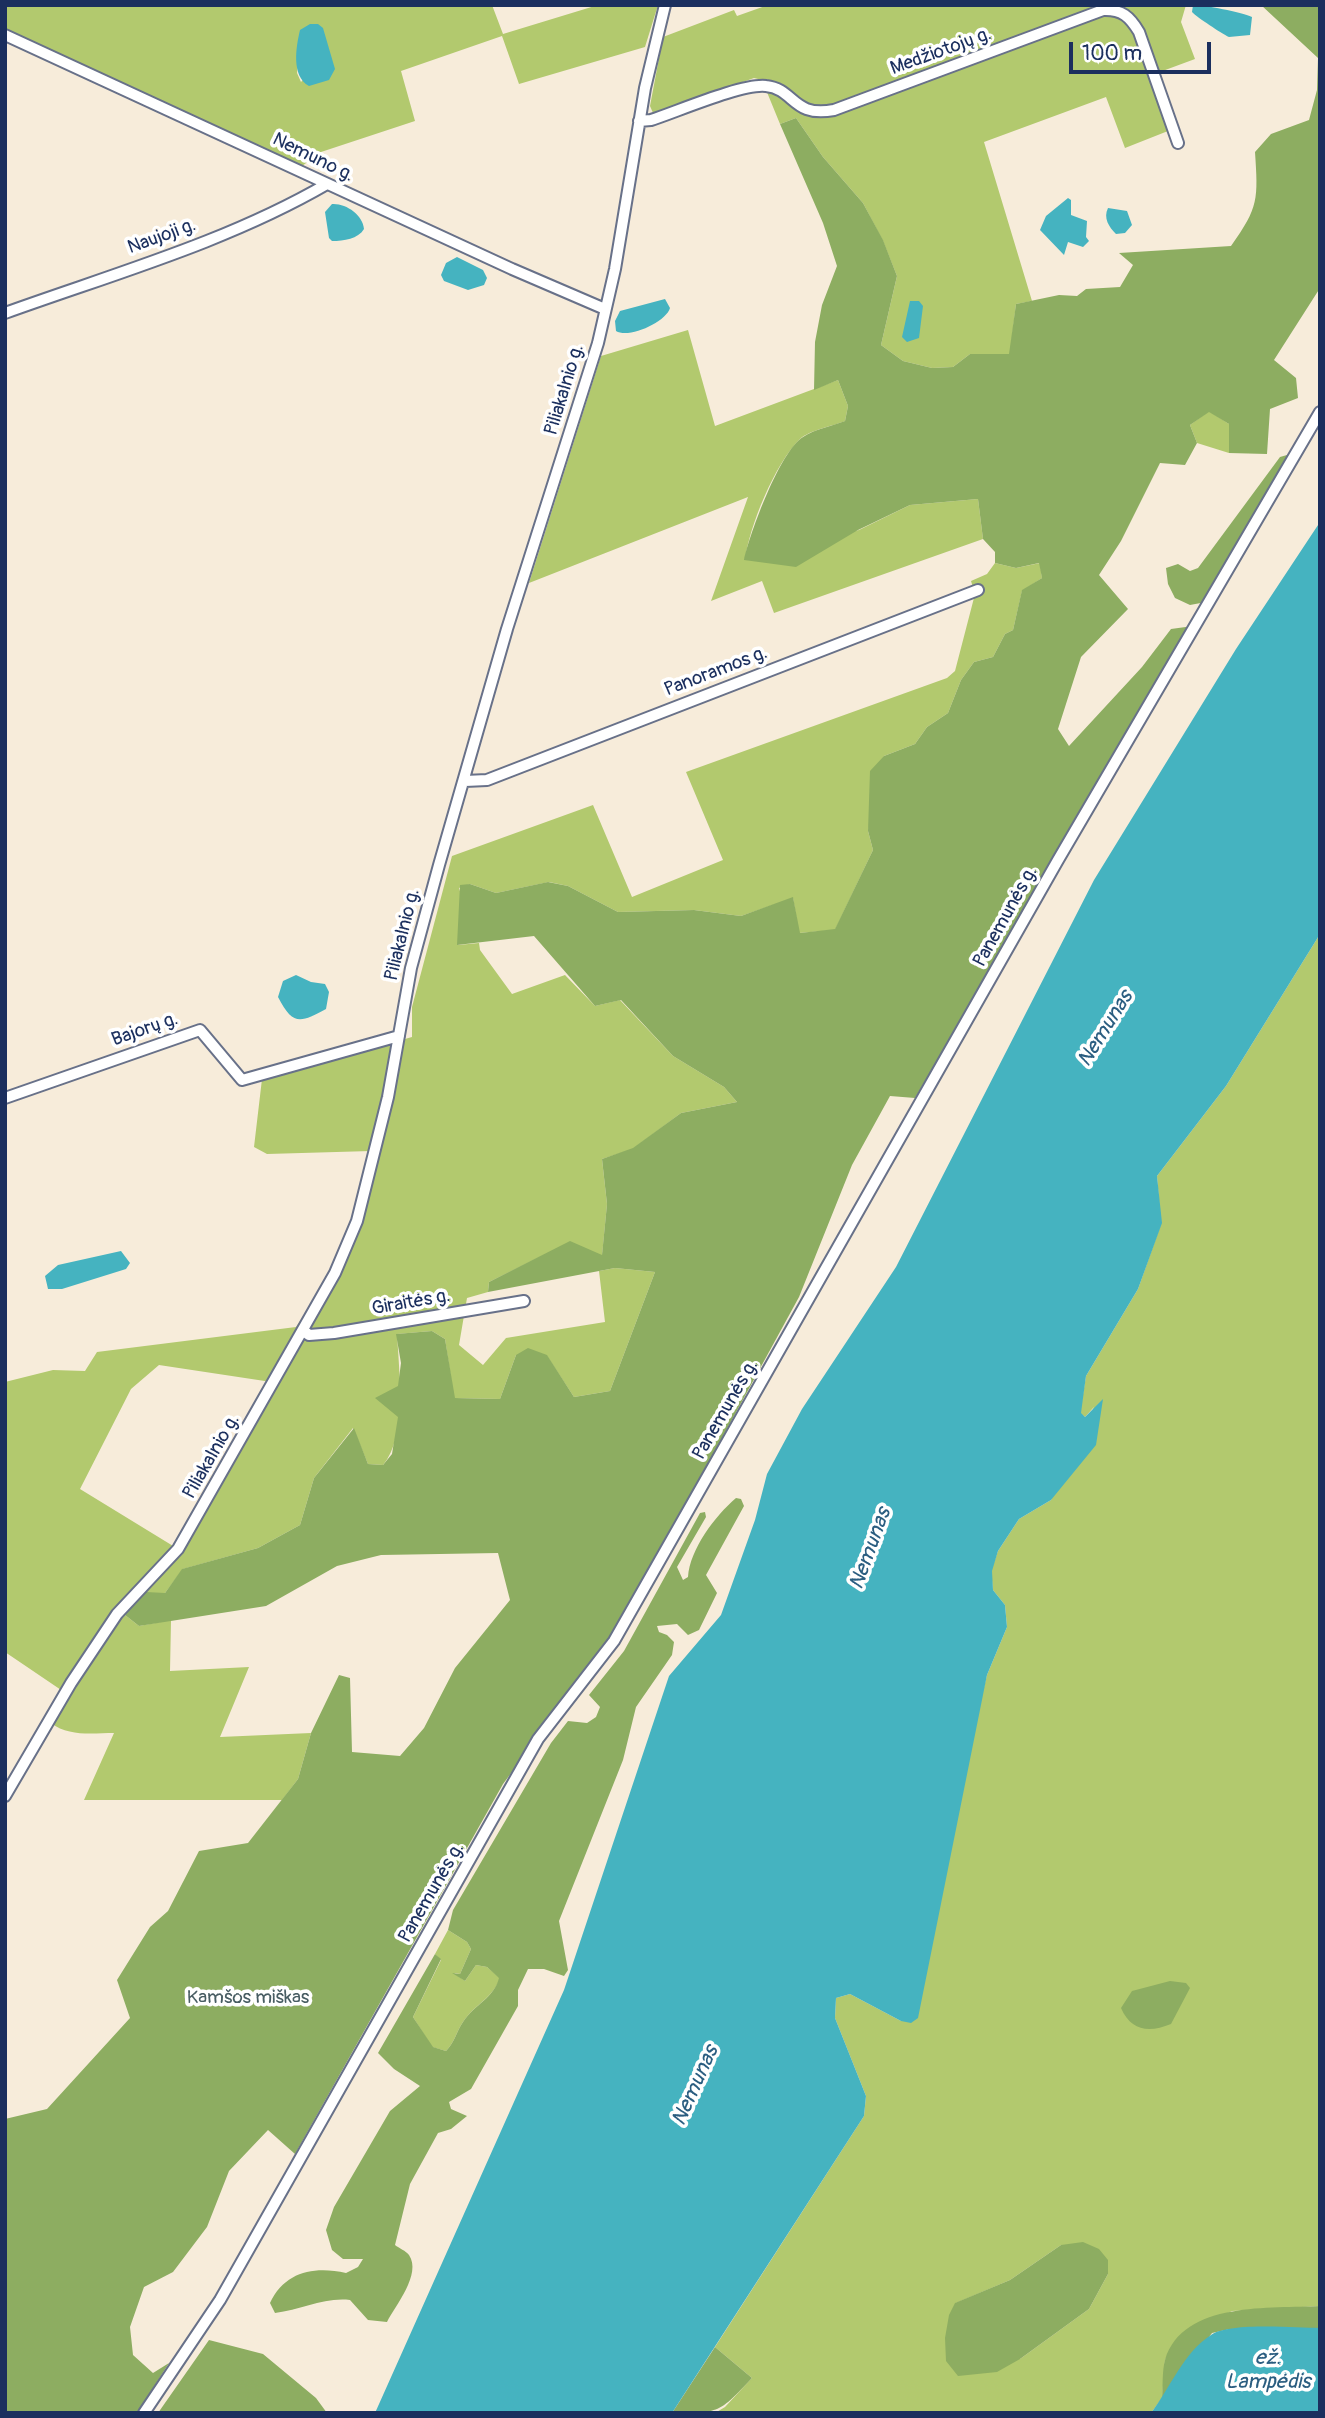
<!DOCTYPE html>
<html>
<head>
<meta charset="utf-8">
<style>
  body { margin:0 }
  #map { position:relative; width:1325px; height:2418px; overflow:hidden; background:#f7ecda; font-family:Pangolin,sans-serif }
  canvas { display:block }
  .frame { position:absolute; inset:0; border:7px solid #1b2f5e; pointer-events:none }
  .scale { position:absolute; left:1069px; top:42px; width:142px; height:32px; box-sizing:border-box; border:4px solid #1b2f5e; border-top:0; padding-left:9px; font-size:21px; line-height:24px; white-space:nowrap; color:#1b2f5e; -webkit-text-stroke:5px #fff; paint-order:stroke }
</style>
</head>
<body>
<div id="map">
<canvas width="1325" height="2418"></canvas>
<div class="frame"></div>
<div class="scale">100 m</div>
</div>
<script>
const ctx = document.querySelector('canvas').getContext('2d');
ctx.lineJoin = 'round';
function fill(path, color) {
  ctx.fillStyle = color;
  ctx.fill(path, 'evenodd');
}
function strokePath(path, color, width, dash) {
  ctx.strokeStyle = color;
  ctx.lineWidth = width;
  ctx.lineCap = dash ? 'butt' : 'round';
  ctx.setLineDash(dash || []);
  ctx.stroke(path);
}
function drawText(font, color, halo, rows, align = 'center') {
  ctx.font = font + ' Pangolin,sans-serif';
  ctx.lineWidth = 7;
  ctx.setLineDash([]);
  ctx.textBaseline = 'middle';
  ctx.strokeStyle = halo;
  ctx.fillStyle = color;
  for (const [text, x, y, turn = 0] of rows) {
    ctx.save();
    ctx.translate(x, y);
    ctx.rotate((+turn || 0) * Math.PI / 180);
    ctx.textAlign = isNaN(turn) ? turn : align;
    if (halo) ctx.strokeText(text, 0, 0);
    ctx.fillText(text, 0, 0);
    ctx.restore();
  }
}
fill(new Path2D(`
  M5 5H492L503 34 598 5H658L645 47 519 84 502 36 401 71 415 121 321 152 298 169 5 35ZM325 42 329 50 301 82 297 73 299 55Z
  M768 5H1186L1181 22 1195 59 1149 76 1168 131 1125 148 1106 97 984 142 1032 301 1016 304 1010 354H970L953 367 932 368 903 361 881 345 897 276 883 241 863 203 823 157 796 118 780 124 762 80 754 78 657 113H653L650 106 663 37 734 10 737 16Z
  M688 330 715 426 838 380 848 406 845 421C833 426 810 430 800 439 775 463 749 527 745 560L859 530 910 505 978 499 983 539 774 613 762 581 711 601 748 497 529 583 601 356Z
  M1209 411 1229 424V453L1197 443 1190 425Z
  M995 563 1016 568 1040 563 1042 578 1022 591 1013 630 1005 634 993 657 974 662 961 680 948 713 927 727 915 744 884 756 868 831 873 850 835 930 799 933 793 898 741 916 694 910 618 912 568 886 549 882 496 893 470 884 459 888 462 898 458 945 479 943 480 950 512 994 565 975 595 1006 620 1000 673 1056 724 1087 737 1102 681 1113 633 1149 602 1159 607 1204 602 1256 570 1242 489 1282 488 1292 467 1298 459 1345 483 1365 506 1338 605 1322 599 1271 615 1268 655 1272 610 1391 574 1397 547 1356 516 1355 500 1399 454 1398 445 1339 432 1331 397 1334C399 1369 407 1438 383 1465L368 1464 353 1428 314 1478 300 1525 258 1548 183 1569 165 1593 125 1615 139 1626 171 1620 170 1671 249 1667 220 1737 311 1733 298 1779 282 1800H84L114 1733C93 1733 69 1737 51 1723L67 1694 5 1652V1382L53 1370 85 1371 97 1352 296 1327 324 1286 353 1222 371 1151 267 1154 254 1147 262 1079 412 1037V1007L452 856 593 805 632 897 723 860 686 772 947 678 955 671 975 594 971 581 987 574ZM159 1365 278 1383 178 1549 80 1489 131 1389Z
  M1320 934V2306L1232 2311 1177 2339 1165 2360 1162 2398 1151 2413H715L725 2407 752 2378 715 2347 864 2116 866 2096 835 2018 836 1998 850 1994 901 2021 987 1675 1007 1627 1005 1605 993 1590 991 1571 998 1551 1019 1519 1051 1500 1094 1407 1085 1417 1080 1413 1086 1376 1138 1289 1161 1224 1157 1176 1226 1086ZM1061 2245 1108 2274 1089 2309 1020 2359 956 2303 1010 2280Z
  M448 1930 467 1942 471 1949 460 1974 454 1973 465 1981 476 1965 487 1967 500 1978C493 1998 475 2004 463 2022 456 2032 455 2042 446 2051L432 2047 413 2017 441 1960 435 1954Z`), '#b2c96e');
fill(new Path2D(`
  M1261 5H1320V288L1274 360 1296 378 1298 398 1270 409 1267 454 1229 453V424L1209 412 1190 425 1197 443 1185 465 1160 463 1121 541 1099 575 1128 609 1081 657 1058 729 1069 746 1142 667 1171 629 1193 626 915 1098 890 1096 852 1165 799 1297 616 1632 503 1784 295 2154 268 2130 229 2171 207 2227 173 2272 144 2287 130 2327 133 2355 153 2373 169 2363 137 2413H5V2119L47 2109 130 2018 117 1980 150 1927 168 1911 199 1851 248 1843 298 1779 311 1733 339 1675 350 1678 352 1752 400 1756 424 1728 455 1668 510 1600 498 1553 381 1555 337 1566 266 1606 139 1626 125 1615 146 1592 165 1593 182 1569 258 1548 300 1525 314 1478 354 1428 368 1464 383 1465 392 1454 398 1417 375 1398 398 1386 401 1363 396 1334 432 1331 445 1339 455 1398 500 1399 516 1355 528 1348 547 1355 574 1397 610 1391 655 1272 615 1268 488 1292 489 1282 570 1241 602 1255 607 1204 602 1159 633 1148 681 1113 737 1102 724 1087 673 1056 621 1000 595 1006 534 936 457 945 460 885 470 884 496 893 548 882 568 886 618 912 694 910 741 916 793 897 800 933 835 929 873 850 868 831 870 771 884 756 915 744 927 727 948 713 961 680 974 662 993 657 1005 634 1013 630 1022 590 1042 578 1039 563 1016 568 995 563V552L983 539 978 499 910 505 858 530 796 567 744 560C750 533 780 451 803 437 815 429 832 426 845 421L848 406 838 380 814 390 815 342 822 305 837 266 823 223 780 124 796 118 823 157 863 203 883 240 897 276 881 345 903 361 932 368 953 367 970 354H1009L1016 304 1059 295 1077 296 1086 289 1120 287 1133 265 1119 253 1231 246C1259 207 1258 199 1255 152L1271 134 1309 120 1317 90 1318 58Z
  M1287 455 1292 460 1206 602 1190 605 1175 598 1168 584 1166 568 1178 564 1190 571 1198 568 1280 457Z
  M736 1498 741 1499 744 1506 706 1575 717 1593 699 1630 688 1635 677 1624 657 1626 659 1632 667 1635 674 1642 672 1655 636 1707 623 1760 559 1921 568 1970 564 1976 544 1969H528L518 1990V2006L471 2089 449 2102 451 2109 467 2116 451 2129 438 2133 410 2184 395 2245C399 2248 406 2251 409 2255 422 2274 395 2306 387 2322L368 2320 350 2300C324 2297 301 2310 275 2313L270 2303C285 2271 315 2266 346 2273L358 2267 363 2259H343L332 2250 326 2230 334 2207 390 2111 420 2086 394 2069 378 2053 435 1954 441 1959 413 2017 433 2047 446 2051C455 2042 456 2032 463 2022 475 2004 494 1998 499 1978L487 1967 476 1965 465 1981 452 1973 460 1974 471 1949 467 1942 448 1930 453 1910 551 1743 568 1721 587 1723 596 1717 600 1707 589 1695 624 1651 700 1513 705 1512 706 1517 677 1567 683 1580 688 1577C690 1549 715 1516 736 1498Z
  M1170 1981 1186 1983 1190 1988 1171 2024C1149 2033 1131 2031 1121 2008L1132 1991Z
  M1083 2242 1099 2249 1108 2260V2274L1089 2309 1020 2359 997 2372 958 2376 946 2361 945 2338 949 2315 955 2303 1010 2280 1061 2245Z
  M1320 2306V2328L1230 2329 1212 2333 1162 2398C1163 2386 1162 2371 1165 2360 1183 2300 1272 2309 1320 2306Z
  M209 2340 263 2354 316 2398 327 2413H158Z
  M715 2347 752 2378C719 2413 720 2413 672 2413Z`), '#8dad61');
fill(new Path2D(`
  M1193 5C1205 5 1241 12 1252 17L1250 35 1229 37C1221 33 1198 18 1192 12Z
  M310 24H318L323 28 335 69 329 80 309 86C291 76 296 47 300 30Z
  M1068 198 1071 200V215L1087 221 1086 237 1089 241 1083 247 1068 242 1064 255 1040 230 1046 216Z
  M332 204C346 203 363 215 364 229 358 239 344 241 332 241L329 238 325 212Z
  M1108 208 1127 211 1132 225 1125 233 1116 234C1109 227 1103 218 1108 208Z
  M457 257 483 270 487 278 484 285 468 290 444 281 441 275 446 263Z
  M665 299 670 308C666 322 629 339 616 331L615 321 620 311Z
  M910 301H919L923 306 919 338 907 342 902 337Z
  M1320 522V934L1226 1086 1157 1176 1162 1223 1138 1289 1086 1376 1081 1413 1085 1417 1103 1399 1096 1445 1051 1500 1019 1519 998 1551 992 1571 993 1590 1005 1605 1007 1627 987 1675 918 2018 911 2023 901 2021 850 1994 836 1998 835 2018 866 2096 864 2116 672 2413H375L564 1990 669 1676 721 1615 755 1520 767 1474 802 1409 896 1267 1094 880 1236 649Z
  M296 975 311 982 325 984 329 992 326 1009C300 1023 293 1026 278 997L283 981Z
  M121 1251 130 1263 126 1269 62 1289H48L45 1276 58 1265Z
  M1320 2328V2413H1151C1170 2388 1184 2352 1211 2335 1230 2322 1295 2328 1320 2328Z`), '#45b3c0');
const minor = new Path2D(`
  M5 35 512 269 605 309
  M639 121 651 120C676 112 743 83 766 86 795 89 792 118 834 110L1103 10C1122 9 1130 17 1139 32L1178 143
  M5 313C113 274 227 242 327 184
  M465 781 487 780 978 590
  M5 1098 200 1030 242 1080 399 1036
  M304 1331 309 1335 334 1333 524 1301
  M5 1796 71 1683 117 1614 178 1549 335 1273 357 1221 388 1097 411 968 439 865 507 629 598 343 615 269 645 88 665 5
  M144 2413 220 2300 538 1739 614 1641 1058 860 1320 412`);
strokePath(minor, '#687189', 14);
strokePath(minor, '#fff', 10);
drawText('19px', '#1b2f5e', '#fff', [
  ["Medžiotojų g.",941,52,-20],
  ["Nemuno g.",313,158,26],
  ["Naujoji g.",162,237,-20],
  ["Piliakalnio g.",565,390,-73],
  ["Panoramos g.",716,672,-21],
  ["Panemunės g.",1006,917,-61],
  ["Piliakalnio g.",403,935,-76],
  ["Bajorų g.",145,1030,-19],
  ["Giraitės g.",411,1303,-10],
  ["Panemunės g.",726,1410,-60],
  ["Piliakalnio g.",212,1457,-60],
  ["Panemunės g.",432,1893,-60]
]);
drawText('19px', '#485d63', '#fff', [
  ["Kamšos miškas",248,1998]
]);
drawText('italic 21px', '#2a5d80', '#fff', [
  ["Nemunas",1106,1029,-58],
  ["Nemunas",871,1549,-70],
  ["Nemunas",696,2086,-66],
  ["ež.",1268,2359],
  ["Lampėdis",1268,2383]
]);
</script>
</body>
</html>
